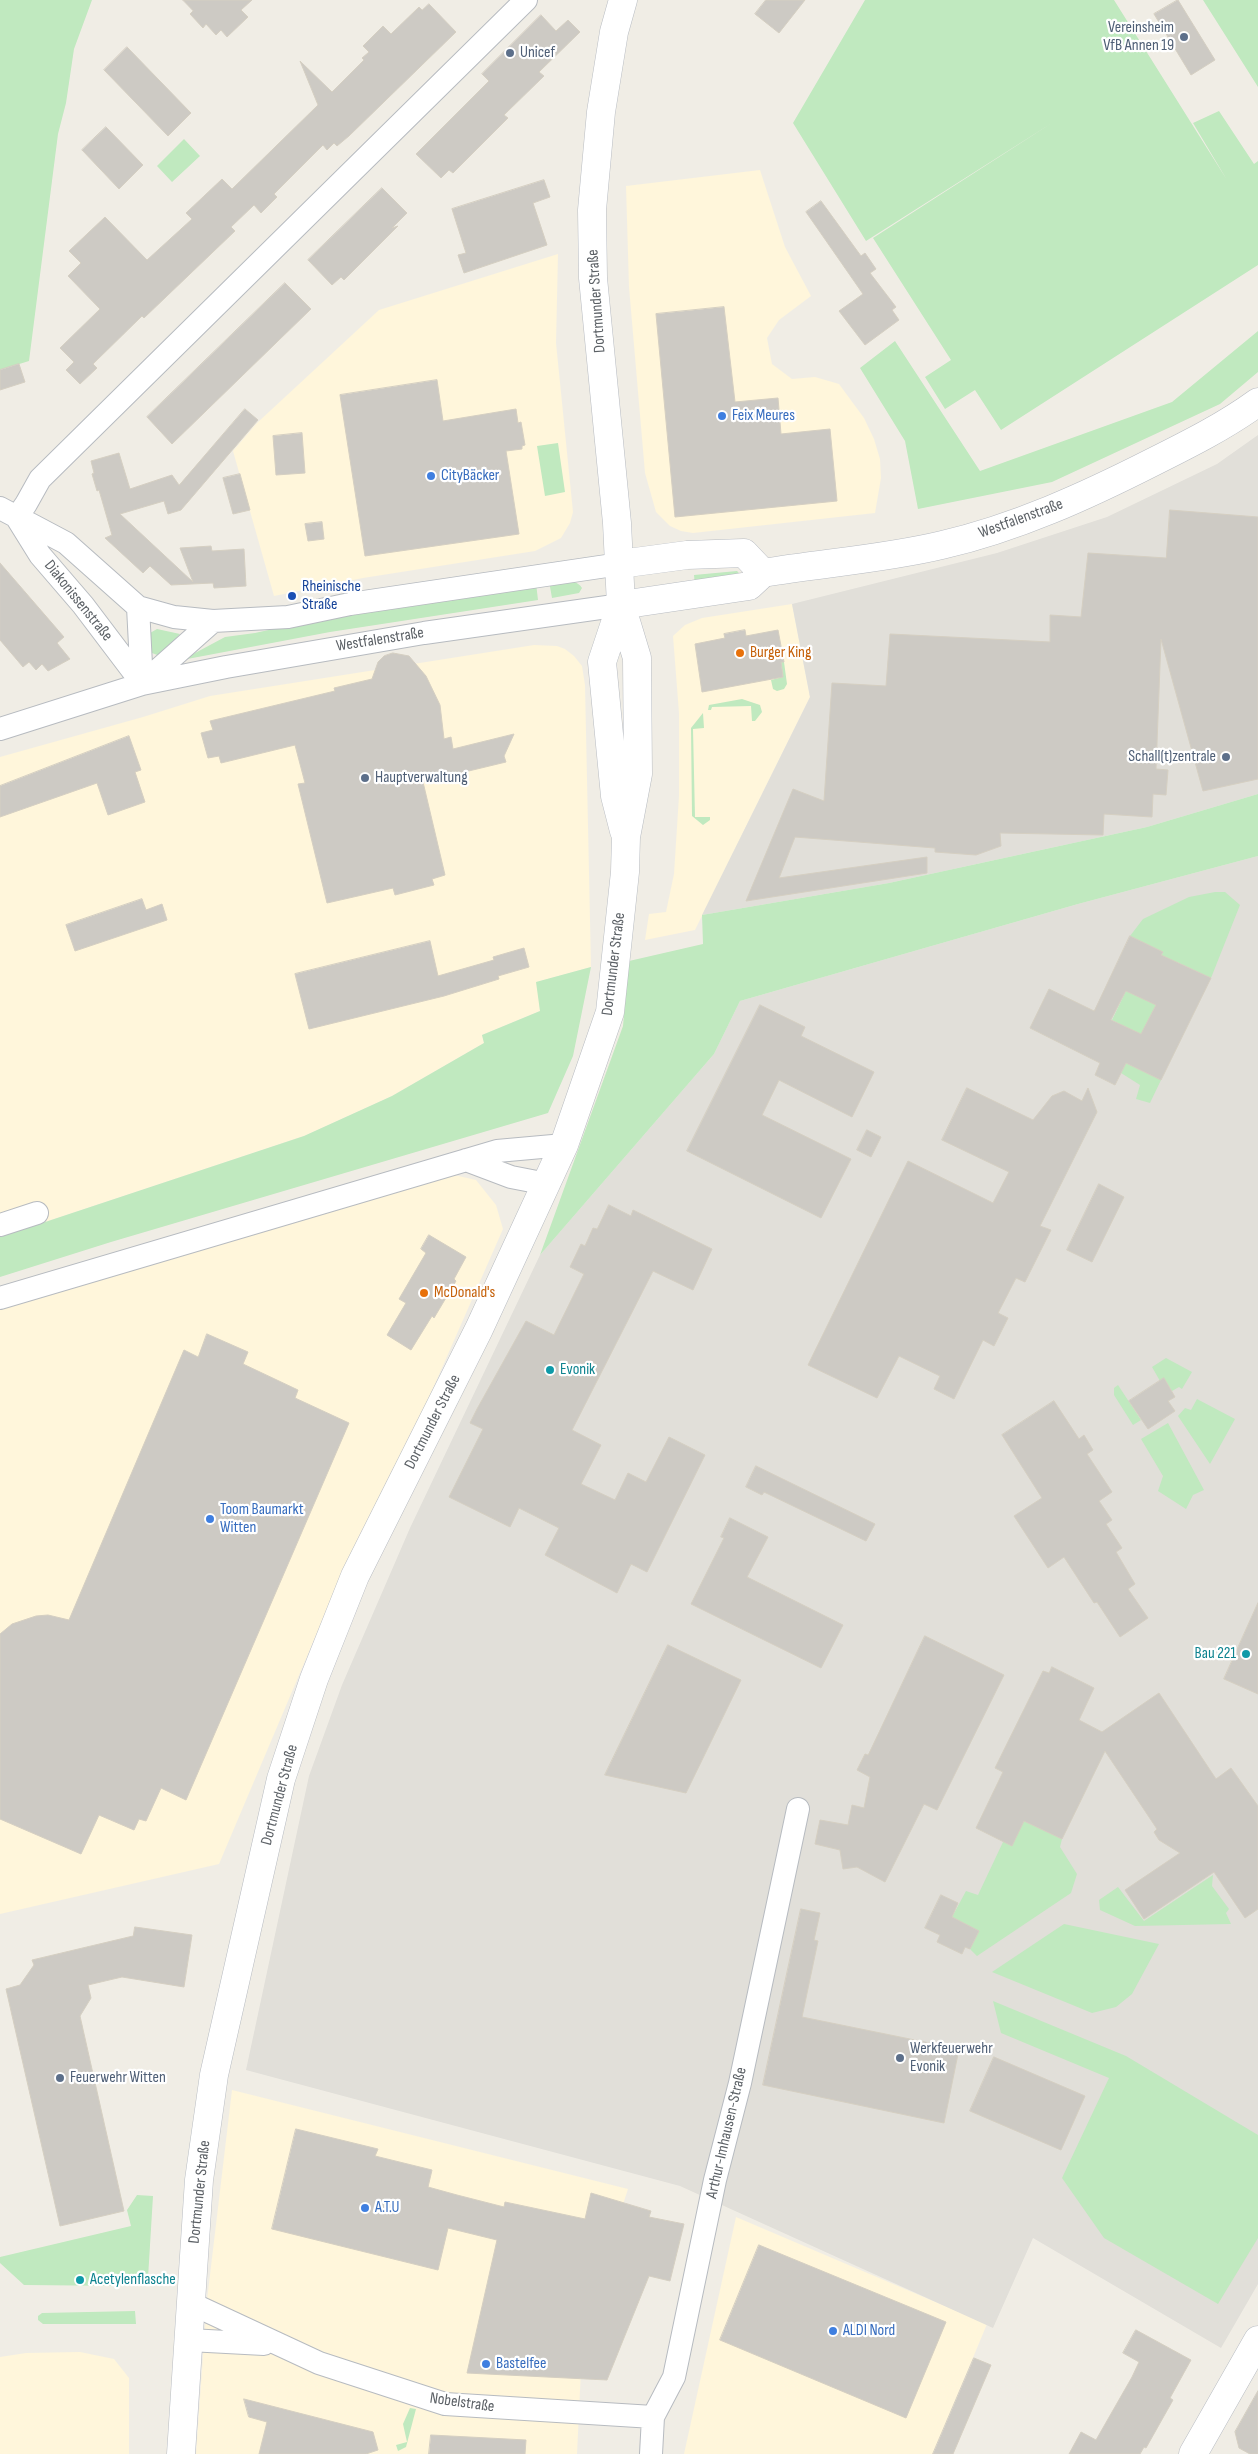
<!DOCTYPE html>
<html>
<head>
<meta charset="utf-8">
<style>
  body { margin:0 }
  canvas { display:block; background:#f0ede5 }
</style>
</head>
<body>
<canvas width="1258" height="2454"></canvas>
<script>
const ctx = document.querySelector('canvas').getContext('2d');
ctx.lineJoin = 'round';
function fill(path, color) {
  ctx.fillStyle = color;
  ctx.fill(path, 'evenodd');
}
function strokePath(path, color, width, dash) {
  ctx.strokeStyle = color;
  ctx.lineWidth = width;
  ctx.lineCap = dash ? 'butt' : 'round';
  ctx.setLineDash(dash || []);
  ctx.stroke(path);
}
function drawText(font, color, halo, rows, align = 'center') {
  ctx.font = font + ' "Sofia Sans Condensed",sans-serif';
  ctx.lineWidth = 4.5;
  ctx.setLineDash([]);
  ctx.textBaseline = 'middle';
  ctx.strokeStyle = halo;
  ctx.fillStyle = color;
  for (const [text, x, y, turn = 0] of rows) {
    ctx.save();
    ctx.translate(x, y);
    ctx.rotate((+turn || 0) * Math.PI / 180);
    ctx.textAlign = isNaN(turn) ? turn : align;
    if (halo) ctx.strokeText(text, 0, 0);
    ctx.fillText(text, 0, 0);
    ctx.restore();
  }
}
fill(new Path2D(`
  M760 170 785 247 811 296 779 320 767 338 772 364 792 379 815 377 839 384 864 418 874 439 880 459 881 478 875 513 693 533 681 531 670 526 656 512 645 473 629 287 626 186Z
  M558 254 556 343 573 512 570 523 561 538 535 551 363 578 274 596 233 451 257 423 379 310Z
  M792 604 810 697 695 930 645 940 649 914 666 912 674 874 679 796V713L673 636 685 625 702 618Z
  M534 645 557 646 565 649 574 656 582 666 585 685 591 967 537 982 540 1011 482 1035 484 1043 392 1096 304 1136 0 1237V757L143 717 210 696Z
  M441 1172 476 1180 496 1205 503 1229 383 1502 327 1609 219 1864 0 1914V1309Z
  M232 2090 628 2189 583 2327 577 2454H196L207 2300Z
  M736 2217 987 2324 933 2454H684Z
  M80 2352 114 2359 129 2378V2454H0V2357L26 2353Z`), '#fff6db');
fill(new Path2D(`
  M1258 435V794L1147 827 889 883 702 915 810 697 792 604 997 553 1107 517 1217 464Z
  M1258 856V2284L1221 2348 1033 2238 993 2328 680 2186 246 2070 309 1776 342 1685 410 1528 540 1255 714 1054 740 1001 1078 904Z`), '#e1dfd9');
fill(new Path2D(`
  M0 0H92L74 49 66 103 58 134 29 361 0 370Z
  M865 0H1114L1227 180 1193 123 1219 111 1254 164 1258 161V265L1001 430 975 390 945 409 925 377 951 360 873 238 1055 121 866 241 793 123Z
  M1203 0H1258V87Z
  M184 139 200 156 172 182 157 166Z
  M1258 331V372L1220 404 1052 482 918 509 905 441 860 368 895 341 980 471 1172 402Z
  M558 443 565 492 545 496 537 446Z
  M737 571 740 574 695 586 694 575Z
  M549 581C560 581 576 578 582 588L579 593 552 598Z
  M536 583 538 600 330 632 182 660 225 637 255 633 331 616Z
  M157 629 180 634 160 656 152 653 149 646 150 633Z
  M781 662H784L787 684 784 689 777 691 773 689 771 680 783 677Z
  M742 699 760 705 762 712 755 721H752L751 706 712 707 711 710H708L709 705Z
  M703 713 704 728 693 729 695 817H710V820L703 825 692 816 691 728Z
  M1258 794V856L1078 904 740 1001 714 1054 540 1255 623 1026 629 961 703 944 702 915 889 883 1147 827Z
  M1215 892H1225L1240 905 1211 978 1177 962 1137 1043 1126 1027 1112 1020 1126 991 1141 997 1163 952 1130 936 1143 919 1189 897Z
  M591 967 573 1056 548 1113 111 1242 0 1277V1237L304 1136 392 1096 484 1043 482 1035 540 1011 536 982Z
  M1126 1063 1161 1080 1150 1103 1136 1099 1140 1085 1121 1073Z
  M1166 1358 1192 1372 1182 1389 1179 1387 1172 1391 1164 1378 1160 1381 1152 1367Z
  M1118 1385 1141 1420 1133 1425 1114 1395V1388Z
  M1197 1399 1235 1419 1210 1464 1178 1416 1185 1408 1191 1410Z
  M1168 1423 1204 1490 1193 1495 1186 1509 1158 1491 1163 1476 1141 1439Z
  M1024 1821 1062 1839 1060 1847 1077 1874 1071 1893 977 1956 970 1949 979 1931 952 1917 966 1891 978 1895 1003 1842Z
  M1213 1875 1212 1886 1229 1909 1226 1913 1231 1924 1135 1926 1100 1910 1099 1900 1118 1887 1144 1921Z
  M1064 1924 1159 1944 1132 1994 1116 2007 1092 2013 992 1972Z
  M993 2001 1126 2056 1258 2135V2238L1218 2304 1104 2238 1062 2178 1109 2078 1001 2033Z
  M137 2195 153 2196 148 2278 129 2286 24 2285 0 2263V2257L131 2226 127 2210Z
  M135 2311 136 2324H43L38 2320V2316L42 2313Z
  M410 2408 416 2409 406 2447 398 2451 396 2445 407 2442 403 2424Z`), '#c0e9bf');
const building = new Path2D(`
  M183 0H252L241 10 248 17 227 37 221 30 216 35 206 24 203 28 190 14 193 11Z
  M766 0H805L779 33 755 14Z
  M1178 0 1215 60 1191 75 1154 14Z
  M429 4 456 32 349 136 337 146 334 143 327 150 323 145 274 194 277 197 261 213 254 205 231 227 235 231 144 318 142 316 93 364 97 368 80 384 66 370 74 362 60 348 100 309 68 276 81 263 69 251 105 217 147 260 192 219 186 213 222 179 232 189 318 105 300 61 332 92 364 60 362 58 369 52 363 46 383 26 391 34 419 7 422 10Z
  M541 15 556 31 568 20 580 32 539 72 544 76 504 115 508 118 453 173 449 170 441 178 416 154 489 81 482 74Z
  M127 47 191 113 168 136 104 70Z
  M106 127 143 165 119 189 82 150Z
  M544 180 550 197 533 203 547 245 464 273 458 255 466 253 452 209Z
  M382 188 407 213 392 228 398 226 344 280 341 277 332 285 308 260Z
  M821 201 861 256 865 253 876 269 870 273 896 307 892 310 899 320 865 345 839 311 863 294 806 212Z
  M285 283 311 309 172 444 147 417Z
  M724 307 735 402 778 398 781 434 830 429 837 501 675 517 656 314Z
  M19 364 25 382 0 390V370Z
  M437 380 443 421 516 409 518 423 521 422 525 445 522 446V449L506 451 519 534 365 556 340 395Z
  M245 409 258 420 181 510 168 514 164 501 120 514 193 582 180 548 211 546 212 551 244 549 246 586 214 588 213 583 171 585 150 566 143 573 105 538 112 535 99 490 97 491 92 474 94 473 91 461 119 453 130 489 172 475 179 485Z
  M302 433 305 473 276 475 273 436Z
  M240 474 250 510 233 514 223 478Z
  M1170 510 1258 517V779L1203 791 1161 639 1156 769 1168 770 1166 795 1153 794 1152 817 1104 814 1103 835 1000 833 1001 846 976 855 935 852V848L795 837 779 878 927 857V873L746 901 793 789 824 801 832 683 886 686 890 634 1050 642V615L1081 617 1088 553 1166 558Z
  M322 522 324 539 308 541 305 524Z
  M0 563 64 637 57 643 70 659 48 671 42 664 36 670 29 662 23 667 0 640Z
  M745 630 746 636 778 630 784 662H781L783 677 702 692 695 644 725 638 724 634Z
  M393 653 409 656 426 676 440 705 444 739 451 737 453 749 514 734 504 756 506 762 423 782 445 875 432 879 434 885 395 895 393 888 327 903 298 784 305 783 295 745 221 763 219 756 208 758 201 733 213 730 210 721 335 691 334 688 372 679 378 662 384 656Z
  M129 736 141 770 135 772 145 802 108 815 97 783 0 817V786Z
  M142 899 146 910 162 904 167 920 75 951 66 925Z
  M1130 936 1163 952 1161 955 1211 978 1161 1080 1126 1063 1115 1085 1095 1075 1100 1063 1030 1028 1049 989 1094 1011ZM1126 991 1156 1005 1141 1034 1111 1020Z
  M430 941 438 976 494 960 493 957 524 948 529 967 498 976 499 979 444 996 309 1029 295 974Z
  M760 1005 805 1027 801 1036 874 1072 852 1117 779 1080 762 1115 851 1159 821 1218 687 1151Z
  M967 1088 1033 1120 1052 1096 1064 1091 1082 1101 1088 1088 1097 1112 1040 1226 1051 1230 1025 1282 1016 1278 998 1313 1008 1318 994 1346 983 1340 954 1399 934 1389 940 1376 899 1356 877 1398 808 1365 908 1161 993 1203 1009 1172 942 1140Z
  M867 1130 881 1137 871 1157 857 1150Z
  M1099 1184 1124 1197 1092 1262 1067 1250Z
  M609 1205 631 1216 633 1210 712 1249 693 1290 653 1271 572 1430 601 1445 581 1484 615 1500 628 1473 646 1482 669 1437 705 1455 647 1572 631 1564 617 1593 545 1555 559 1528 519 1508 510 1527 449 1497 483 1429 470 1423 477 1409 526 1321 554 1335 584 1274 570 1267 581 1244 585 1246 593 1228 597 1229Z
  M429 1235 466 1257 454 1279 456 1281 434 1318 432 1316 411 1350 387 1335 406 1303 399 1299 426 1253 421 1249Z
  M207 1334 248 1352 243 1364 298 1390 295 1398 349 1423 186 1800 161 1788 146 1821 139 1819 134 1830 99 1815 81 1854 0 1819V1634L12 1624 36 1616 48 1615 69 1620 184 1350 198 1357Z
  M1164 1378 1175 1397 1168 1401 1175 1411 1148 1429 1129 1401Z
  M1054 1401 1079 1439 1084 1435 1093 1450 1087 1454 1112 1492 1099 1501 1112 1520 1106 1524 1122 1548 1116 1552 1135 1584 1128 1589 1148 1618 1120 1637 1097 1602 1094 1603 1064 1557 1048 1568 1014 1516 1042 1498 1002 1435Z
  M756 1466 875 1524 866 1541 764 1492 762 1495 746 1487Z
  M730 1518 768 1537 747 1577 843 1625 821 1668 691 1604 724 1538 721 1537Z
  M1258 1603V1694L1224 1679Z
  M925 1636 1004 1675 937 1810 924 1804 885 1882 857 1867 843 1869 840 1850 815 1844 820 1820 848 1825 852 1805 864 1808 870 1777 857 1770 865 1754 868 1755Z
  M668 1645 741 1680 686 1793 605 1775Z
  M1052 1667 1094 1688 1079 1720 1102 1732 1159 1693 1216 1779 1231 1768 1258 1806V1909L1245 1918 1214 1872 1144 1919 1125 1890 1180 1853 1159 1840 1154 1832 1157 1829 1105 1751 1062 1839 1024 1821 1012 1846 976 1828 1003 1772 995 1768 1043 1671 1049 1673Z
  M941 1895 958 1903 952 1917 979 1931 970 1949 965 1947 962 1954 937 1942 940 1935 925 1928Z
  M801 1909 820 1913 814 1940 818 1941 802 2017 959 2049 944 2123 763 2085Z
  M135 1927 192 1935 184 1987 122 1977 88 1985 91 1998 80 2016 124 2211 60 2226 6 1989 20 1985 34 1965 32 1960 133 1936Z
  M994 2057 1085 2096 1061 2150 970 2111Z
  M296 2129 378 2149 375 2156 432 2170 428 2187 457 2195 504 2207 505 2202 585 2219 591 2193 651 2211 649 2217 684 2224 670 2281 649 2276 607 2380 467 2373 497 2240 448 2228 438 2270 272 2229Z
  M759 2245 946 2322 906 2418 720 2340Z
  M1136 2330 1191 2360 1170 2398 1173 2400 1146 2448 1144 2447 1140 2454H1069L1081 2432 1096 2440 1132 2377 1139 2362 1123 2353Z
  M974 2358 991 2365 953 2454H933Z
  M1258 2391V2454H1250L1239 2448 1235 2432Z
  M244 2399 373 2432 378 2450 366 2454H259L267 2422 249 2417Z
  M431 2435 526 2440 525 2454H429Z`);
fill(building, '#cdcac4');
strokePath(building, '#d5cfc2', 1);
const street = new Path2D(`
  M0 508 66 543 138 607 142 684
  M17 517 26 504 40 479 526 0
  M17 518 40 555 83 605 142 683
  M138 607 174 617 213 621 288 617 350 604 620 564
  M142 684 213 621
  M0 729 142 684 226 667 424 633 621 605
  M466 1160 511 1177 547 1184
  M0 1225 37 1213
  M0 1298 497 1151 564 1145
  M190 2303 319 2363 445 2404 653 2417
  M189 2340 264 2344
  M651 2454 653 2417 674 2377 715 2180 740 2083 798 1809`);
const secondary = new Path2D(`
  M620 564 687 555 744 553 763 573
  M621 605 749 586 763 573C822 563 884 559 942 545 1016 528 1086 496 1153 462 1189 444 1225 426 1258 402
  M621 605 602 662 615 796 624 831
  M181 2454 199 2180 214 2075 281 1779 314 1679 355 1576 479 1329 564 1145 610 1012 625 872 626 837 638 774 637 658 621 605 617 523 593 278 592 210 601 112 614 32 623 0
  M1193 2454 1258 2340`);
strokePath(street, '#b7bbc0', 24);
strokePath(secondary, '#b8bcc2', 29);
strokePath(street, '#fff', 22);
strokePath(secondary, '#fff', 28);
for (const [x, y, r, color] of [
  [1184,37,5,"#5c6f8a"],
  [510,53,5,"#5c6f8a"],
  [722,416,5,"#3f7fe0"],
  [431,476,5,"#3f7fe0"],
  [292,596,5,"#1a4fb4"],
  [740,653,5,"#e8710a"],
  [1226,757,5,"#5c6f8a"],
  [365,778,5,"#5c6f8a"],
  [424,1293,5,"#e8710a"],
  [550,1370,5,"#0f9aa8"],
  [210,1519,5,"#3f7fe0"],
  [1246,1654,5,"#0f9aa8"],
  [900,2058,5,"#5c6f8a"],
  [60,2078,5,"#5c6f8a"],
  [365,2208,5,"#3f7fe0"],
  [80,2280,5,"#0f9aa8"],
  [833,2331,5,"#3f7fe0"],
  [486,2364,5,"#3f7fe0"]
]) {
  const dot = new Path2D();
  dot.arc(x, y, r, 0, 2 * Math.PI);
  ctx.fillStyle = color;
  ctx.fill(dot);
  strokePath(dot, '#fff', 2);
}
drawText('16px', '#4e5e75', '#fff', [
  ["Vereinsheim",1174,28,"right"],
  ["VfB Annen 19",1174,46,"right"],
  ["Unicef",520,53],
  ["Schall(t)zentrale",1216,757,"right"],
  ["Hauptverwaltung",375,778],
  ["Werkfeuerwehr",910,2049],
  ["Evonik",910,2067],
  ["Feuerwehr Witten",70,2078]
], 'left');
drawText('16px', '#5c6166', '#fff', [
  ["Dortmunder Straße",597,301,-94],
  ["Westfalenstraße",1021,519,-20],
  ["Diakonissenstraße",78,601,51],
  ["Westfalenstraße",380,640,-9],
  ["Dortmunder Straße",614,964,-83],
  ["Dortmunder Straße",433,1422,-63],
  ["Dortmunder Straße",280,1795,-75],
  ["Arthur-Imhausen-Straße",727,2133,-77],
  ["Dortmunder Straße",200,2192,-84],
  ["Nobelstraße",462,2403,8]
]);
drawText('16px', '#366cbe', '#fff', [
  ["Feix Meures",732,416],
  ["CityBäcker",441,476],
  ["Toom Baumarkt",220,1510],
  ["Witten",220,1528],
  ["A.T.U",375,2208],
  ["ALDI Nord",843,2331],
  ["Bastelfee",496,2364]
], 'left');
drawText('16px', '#164399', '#fff', [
  ["Rheinische",302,587],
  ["Straße",302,605]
], 'left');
drawText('16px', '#c56008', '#fff', [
  ["Burger King",750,653],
  ["McDonald's",434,1293]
], 'left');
drawText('16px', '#0d838f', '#fff', [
  ["Evonik",560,1370],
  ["Bau 221",1236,1654,"right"],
  ["Acetylenflasche",90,2280]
], 'left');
</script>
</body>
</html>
